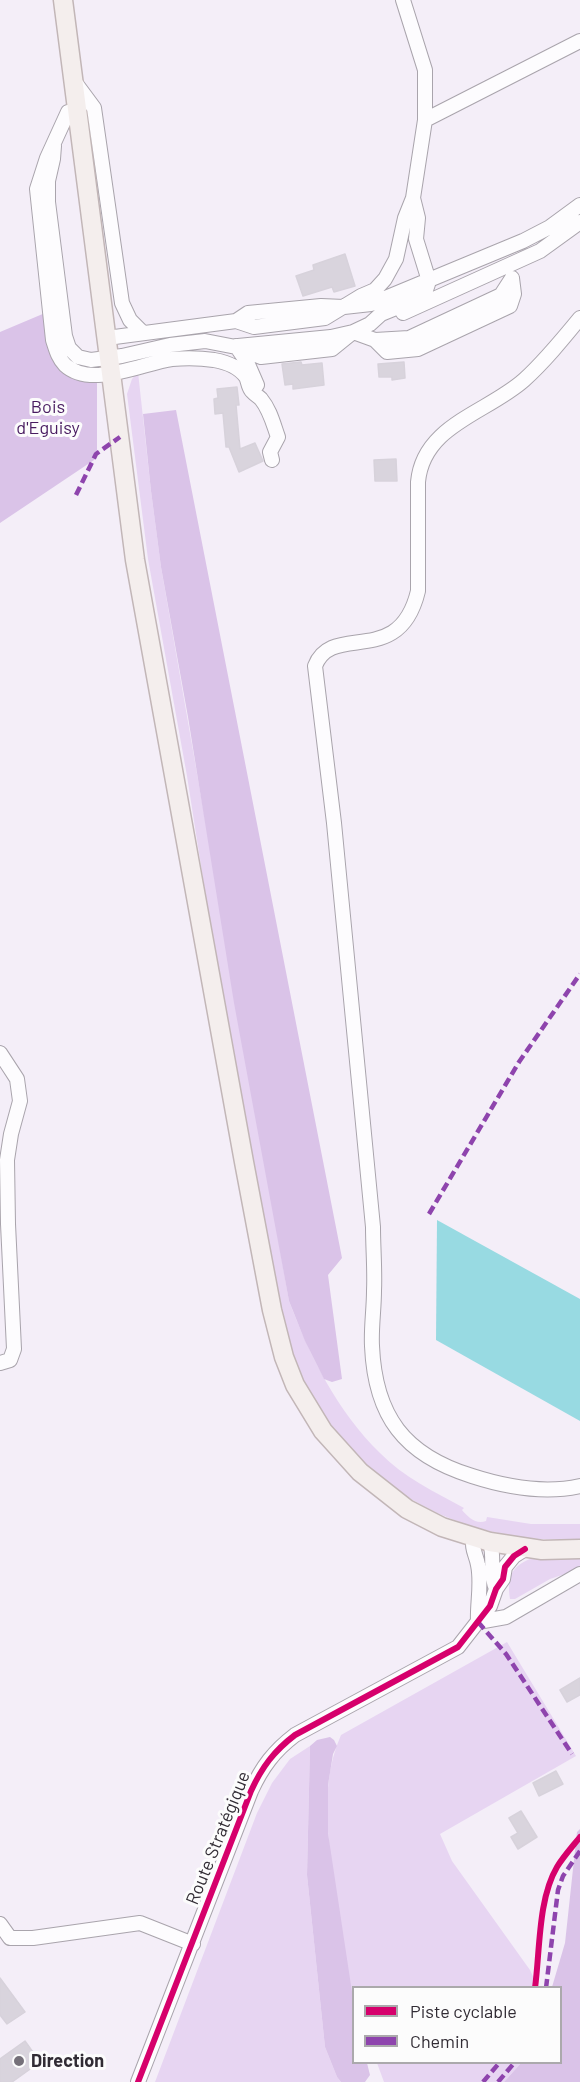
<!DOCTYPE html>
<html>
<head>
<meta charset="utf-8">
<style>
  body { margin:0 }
  #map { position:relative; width:580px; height:2082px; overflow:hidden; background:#f4eef8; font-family:Barlow,sans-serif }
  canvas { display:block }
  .legend { position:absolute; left:352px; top:1986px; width:210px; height:78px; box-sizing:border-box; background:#fcfcfc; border:2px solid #aba9ac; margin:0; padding:8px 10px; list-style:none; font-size:18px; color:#312c34 }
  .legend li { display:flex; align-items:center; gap:12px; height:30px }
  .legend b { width:30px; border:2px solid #aba9ac }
</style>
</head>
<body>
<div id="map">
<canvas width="580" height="2082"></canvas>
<ul class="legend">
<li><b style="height:8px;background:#d6006c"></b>Piste cyclable</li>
<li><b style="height:8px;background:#8e44ad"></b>Chemin</li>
</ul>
</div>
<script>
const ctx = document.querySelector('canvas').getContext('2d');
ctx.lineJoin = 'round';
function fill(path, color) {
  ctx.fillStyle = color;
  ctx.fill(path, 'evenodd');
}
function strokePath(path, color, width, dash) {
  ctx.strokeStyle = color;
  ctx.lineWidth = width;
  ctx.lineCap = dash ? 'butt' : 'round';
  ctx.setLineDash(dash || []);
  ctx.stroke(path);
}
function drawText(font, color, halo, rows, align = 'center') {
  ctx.font = font + ' Barlow,sans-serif';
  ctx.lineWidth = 6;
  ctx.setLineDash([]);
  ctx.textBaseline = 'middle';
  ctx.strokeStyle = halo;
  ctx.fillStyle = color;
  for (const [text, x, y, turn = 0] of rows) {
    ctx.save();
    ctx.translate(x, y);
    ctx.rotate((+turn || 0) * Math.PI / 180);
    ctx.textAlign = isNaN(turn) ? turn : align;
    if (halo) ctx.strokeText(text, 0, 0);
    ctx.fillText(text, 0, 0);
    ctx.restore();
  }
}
fill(new Path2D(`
  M138 372 151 491 161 567 289 1301C310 1356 337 1411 380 1453 403 1477 435 1492 464 1508L462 1510C468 1517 476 1525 486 1521L487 1517 531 1524H580V1539C465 1546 361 1490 307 1388 297 1371 292 1352 285 1333L222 1000 187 776 148 559 127 394 132 379Z
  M530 1559H580V1569L550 1579 515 1599H510C507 1579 510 1567 530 1559Z
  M507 1642 576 1756 440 1834 452 1861 530 1970 538 1987 354 1988 353 1998C346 1977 346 1952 342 1930 333 1866 314 1796 341 1735Z
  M310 1746 307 1875 325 2047 337 2077 341 2082H155L257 1813 272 1783 290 1759Z
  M377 2063V2062L521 2063 504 2082H384Z`), '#e7d5f2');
fill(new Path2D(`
  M45 313 52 351 97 380V458L0 523V332Z
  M176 410 342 1258 328 1275 342 1379 332 1382 324 1379 305 1341 289 1301 234 1003 188 717 161 567 151 491 143 414Z
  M330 1737 334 1740 337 1746 333 1754 328 1785V1833L352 1992 354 2062 367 2063 370 2075 365 2082H341L337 2077 325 2047 307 1875 310 1746 317 1740Z
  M580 1829V2082H504L521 2063 560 2062V1988L552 1987 565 1943 577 1832Z`), '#dac3e8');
fill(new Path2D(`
  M437 1220 580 1299V1421L436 1340Z`), '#98dae2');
const building = new Path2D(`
  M345 254 355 286 334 292 332 287 303 296 296 276 314 270 313 265Z
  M301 362 302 365 322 363 324 385 293 389V384L285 385 282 364Z
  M404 362 405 378 392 380V377H379L378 364Z
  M237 387 239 405H236L240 449 255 443 263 461 239 472 229 447H226L223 413 215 414 214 399 218 398 217 389Z
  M396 459 397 481H375L374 460Z
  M580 1678V1695L567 1702 560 1690Z
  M556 1771 563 1784 539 1796 533 1783Z
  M521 1811 537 1837 518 1849 511 1837 518 1833 509 1818Z
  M0 1978 25 2012 7 2024 0 2015Z
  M25 2041 40 2062 12 2082H0V2059Z`);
fill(building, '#d9d4dd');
strokePath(building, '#d7d2db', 1.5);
const minor = new Path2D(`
  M74 81 94 108 122 303 130 320 143 333
  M78 111 68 112 47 158 37 189 53 340C56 349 58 358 65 365 91 389 143 363 172 359 186 358 200 358 214 360 225 362 239 367 246 377 248 380 248 386 251 390 253 393 258 396 261 399 270 410 273 423 278 437L270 452 272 460
  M425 120 580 41
  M54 146 53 159 48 181V202L65 336 69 348 78 357 91 360 122 356 170 345 205 341 236 347 261 357 332 349 353 332 370 324 381 314 408 303 426 290 429 281 416 239 418 218 413 198
  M403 313 540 251 580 222
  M580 318C562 340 544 362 524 380 487 413 423 425 418 482V591C399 670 332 621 315 666L334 823 373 1227C373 1248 375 1270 374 1291 374 1309 371 1328 372 1346 375 1416 404 1455 472 1476 506 1487 544 1494 580 1486
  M236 321 254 327 325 318 361 296 375 290 385 279 396 259 405 218 413 198 425 120V70L403 0
  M107 338 236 321 248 313 321 306 344 307 371 304 523 241 550 227 580 205
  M375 340 387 352 418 349 510 306 514 294 512 278
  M236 346 247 362 257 385
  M238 346 331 337 353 332 375 340 409 338 501 295 512 278
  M0 1053 17 1079 20 1101 11 1134 7 1160 8 1224 14 1349 10 1360 0 1363
  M474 1538C471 1549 476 1554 478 1565 482 1584 477 1603 478 1622
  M490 1542C495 1558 489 1573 496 1589
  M478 1622 506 1617 580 1574
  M0 1924 10 1938H33L140 1923 193 1944
  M138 2082 251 1791C262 1767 274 1751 295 1735L458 1647 490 1606 496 1589 503 1579 505 1567 514 1556 525 1549`);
const major = new Path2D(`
  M63 0 135 560 244 1162 272 1310 284 1357 295 1385 323 1431 360 1472 407 1509 442 1527 490 1542 542 1550 580 1549`);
strokePath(minor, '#a9a4ac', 16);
strokePath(major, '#c2b6b7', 21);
strokePath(minor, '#fdfcfe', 14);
strokePath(major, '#f4eeed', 18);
strokePath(new Path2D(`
  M76 495 96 454 120 437
  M429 1214 519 1062 580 974
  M478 1622 506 1654 572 1754
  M546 1988 558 1890 563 1876 580 1851
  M483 2082 500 2062
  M498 2082 515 2062`), '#8e44ad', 4.5, [9, 4.5]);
strokePath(new Path2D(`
  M535 1988C540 1951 538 1899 557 1867 563 1857 572 1847 580 1837
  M138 2082 251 1791C262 1767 274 1751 295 1735L458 1647 490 1606 496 1589 503 1579 505 1567 514 1556 525 1549`), '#d6006c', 6);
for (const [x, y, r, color] of [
  [19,2061,6,"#757079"]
]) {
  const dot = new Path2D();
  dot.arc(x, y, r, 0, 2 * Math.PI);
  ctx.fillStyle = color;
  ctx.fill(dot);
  strokePath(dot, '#fcfcfc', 2);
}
drawText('18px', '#481b60', '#fcfcfc', [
  ["Bois",48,407],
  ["d'Eguisy",48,428]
]);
drawText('18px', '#312c34', '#fcfcfc', [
  ["Route Stratégique",218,1838,-68]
]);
drawText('bold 18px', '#312c34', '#fcfcfc', [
  ["Direction",31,2061]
], 'left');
</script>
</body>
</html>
